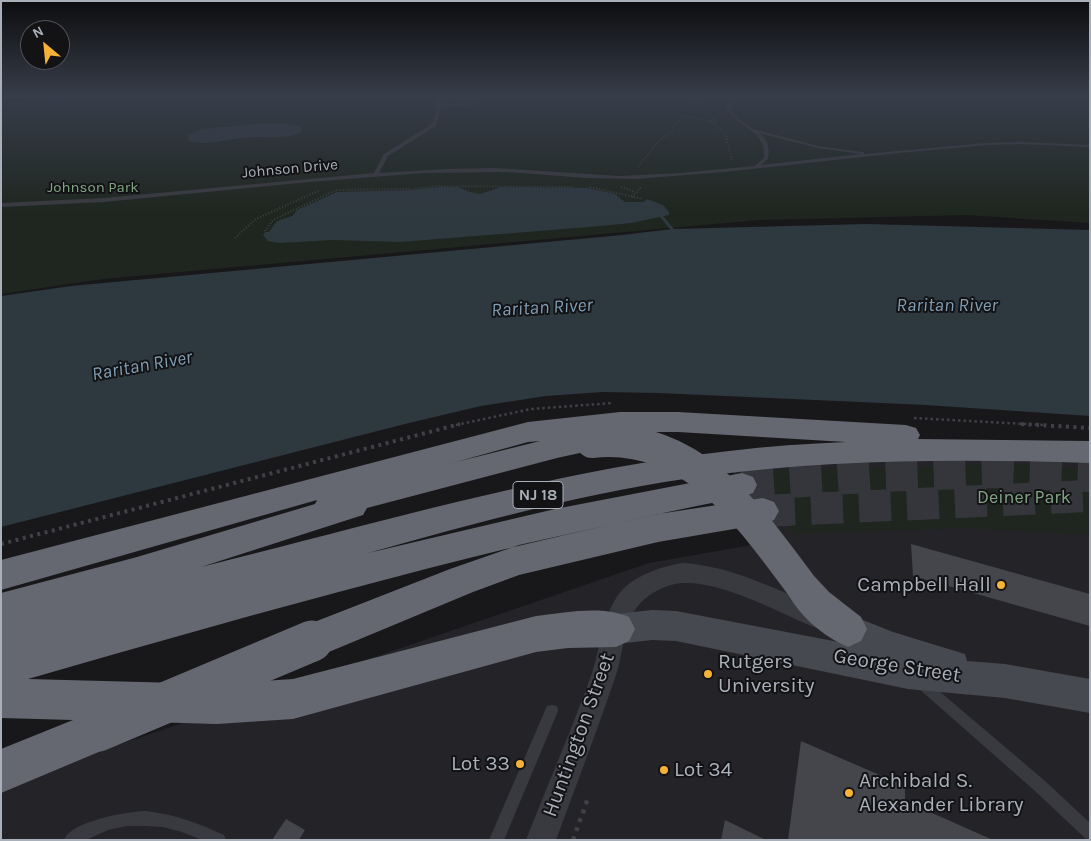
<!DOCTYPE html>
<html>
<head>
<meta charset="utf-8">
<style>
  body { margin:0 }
  #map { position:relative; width:1091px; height:841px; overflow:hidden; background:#18181b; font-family:Karla,sans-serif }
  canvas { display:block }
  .frame { position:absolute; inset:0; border:2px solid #aab0ba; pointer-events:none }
  .north { position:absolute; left:20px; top:20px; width:50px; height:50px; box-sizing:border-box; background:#131316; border:1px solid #4f5258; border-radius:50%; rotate:332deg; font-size:14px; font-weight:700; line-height:20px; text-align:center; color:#aab0ba }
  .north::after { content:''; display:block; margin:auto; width:18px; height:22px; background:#f5b236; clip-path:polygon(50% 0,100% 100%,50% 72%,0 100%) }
</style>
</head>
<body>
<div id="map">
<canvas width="1091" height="841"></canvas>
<div class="frame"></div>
<div class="north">N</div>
</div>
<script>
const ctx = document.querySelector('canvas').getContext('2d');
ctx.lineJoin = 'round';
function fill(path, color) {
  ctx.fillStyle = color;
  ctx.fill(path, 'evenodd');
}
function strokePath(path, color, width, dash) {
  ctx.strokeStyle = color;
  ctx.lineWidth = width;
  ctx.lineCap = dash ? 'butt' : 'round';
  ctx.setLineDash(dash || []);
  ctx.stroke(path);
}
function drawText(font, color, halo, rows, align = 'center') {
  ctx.font = font + ' Karla,sans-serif';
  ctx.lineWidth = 4;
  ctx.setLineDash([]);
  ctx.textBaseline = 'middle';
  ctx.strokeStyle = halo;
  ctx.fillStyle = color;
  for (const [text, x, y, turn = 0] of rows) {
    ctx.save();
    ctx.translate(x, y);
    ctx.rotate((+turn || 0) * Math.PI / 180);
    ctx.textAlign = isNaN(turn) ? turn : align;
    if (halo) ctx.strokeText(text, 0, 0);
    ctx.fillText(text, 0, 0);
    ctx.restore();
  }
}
fill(new Path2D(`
  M1090 458V840H1V785L649 563 786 539 724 462Z`), '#242428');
fill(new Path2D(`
  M63 96H1090V223L967 215 759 220 103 279 1 294V104Z
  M1023 464 1090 470V535L967 528 793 534 742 471Z`), '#1e261f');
fill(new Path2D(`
  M256 124H286L300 126 302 132C282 141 261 135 240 138 222 140 207 146 189 141L188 135 201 129Z
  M438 187H458L470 192 480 194 501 187 588 188 615 194 625 202H644L647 199 663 205 669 212V215L632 223 589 227 401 242 332 240 280 243 268 241 263 235 265 232H269L277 221 292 216 297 210 337 192 412 190Z
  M867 224 1090 230V416L926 405 659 393 603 392 546 396 481 406 409 423 1 527V296L71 286 622 235 672 229Z`), '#2e383f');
strokePath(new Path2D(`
  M661 216 672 229`), '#2e383f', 3);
fill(new Path2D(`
  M911 544 1090 594V626L913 576Z
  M801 741 905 786V801L993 840H788Z
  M286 819 305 830 299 840H272Z
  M725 820 766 840H721Z`), '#44464b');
strokePath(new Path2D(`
  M742 485 882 476 989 472 1090 476
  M763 511 1090 496`), '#35363b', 32, [32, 16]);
strokePath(new Path2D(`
  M693 96 716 122 710 121 726 135 732 162
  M638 167 658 142 673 131V128L682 116 710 121
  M590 187 643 199
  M621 187 635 192
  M632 197 642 186
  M265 231 273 220 336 190 411 189 437 186 574 187
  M235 238 256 219 320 190`), '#3f4147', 2, [1, 2]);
strokePath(new Path2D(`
  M914 418 1043 425
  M456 425 531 409 613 403`), '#3f4147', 2.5, [2.5, 3]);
strokePath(new Path2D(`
  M1021 424 1090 428
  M1 544 460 424`), '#3f4147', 4, [3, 4.5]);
strokePath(new Path2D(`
  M573 840 588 798`), '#3f4147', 4.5, [4, 5.5]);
fill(new Path2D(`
  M437 96H441L440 105 476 103 478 104 440 107 439 117 436 126 388 156 379 173 448 169 495 168 620 176 680 173 755 166 764 158C767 130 739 130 726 107L730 101 725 96H729L734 101 730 107 734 114 740 120 753 129 818 146 862 152H864V154L987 143 1021 142 1090 145V147L1021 144 987 145 899 153 724 172 636 179 587 178 507 172 424 173 309 182 104 202 1 207V203L104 198 374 173 384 154 432 124 435 117ZM759 133 818 148 861 154 761 165 768 159C770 148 768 140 759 133Z
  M921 677 925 679 1045 781 1090 823V840L1085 838 1035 791 917 687 915 683 917 679Z
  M552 705 557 706 558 711 504 840H489L547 706Z
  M145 811C174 814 198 823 224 835L226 840H202L182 832 163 827 145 826H127L108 830 86 840H64C71 821 126 812 145 811Z`), '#393a40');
fill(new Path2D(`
  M683 563C733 566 781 592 827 610L831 618 827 626 819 629C781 614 724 581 683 583 665 584 645 595 635 610 623 628 623 655 616 675 597 731 576 785 556 840H526C548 784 572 729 592 673 601 646 603 610 624 588 639 574 663 566 683 563Z`), '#393a40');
fill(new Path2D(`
  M1 96H16L15 98 1 100Z
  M652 610 676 611 844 643 837 640 832 629 837 618 848 614 893 632 965 654 967 661 1005 664 1090 679V713L1005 698 908 689 676 641 652 640 616 644 605 640 600 629 605 618 616 614Z`), '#474950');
fill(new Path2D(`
  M620 412H678L906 425 916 428 920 435 918 439 1090 441V463C961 459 833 459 706 476 591 491 479 522 368 553L555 509 742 473 753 477 757 485 753 493 742 497C500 544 265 611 28 679L217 684 293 679 536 616C565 613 601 605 629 617L635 629 629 641 616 647 568 648 536 652 293 719 217 724 115 721 119 731 113 746 1 793V749L73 720 1 718V593L137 557 315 504 317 500 1 590V560L528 422ZM620 432H678L846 442C768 445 690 454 613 468 474 494 338 533 201 567L363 515 367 508 557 458 598 449 602 442 597 434ZM540 441 452 463 445 465 528 442Z
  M763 498 774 502 779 511 774 520 763 524 658 542 519 575 473 592 312 659 299 654 293 641 299 628 450 569 519 545 658 514Z
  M803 572 815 577 829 592 861 617 867 629 861 641 848 647C822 636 797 614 785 588L791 577Z`), '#656871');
strokePath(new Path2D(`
  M592 442C693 431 750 517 803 588`), '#656871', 32);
strokePath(new Path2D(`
  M98 731 312 641`), '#656871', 41);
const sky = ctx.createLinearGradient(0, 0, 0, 214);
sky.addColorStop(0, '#0d0d0f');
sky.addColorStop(0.45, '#373d4a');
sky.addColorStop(1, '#373d4a00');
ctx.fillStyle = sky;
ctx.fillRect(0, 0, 1091, 214);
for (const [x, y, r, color] of [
  [1001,585,5,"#f5b236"],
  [708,674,5,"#f5b236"],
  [520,764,5,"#f5b236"],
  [664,770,5,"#f5b236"],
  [849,793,5,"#f5b236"]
]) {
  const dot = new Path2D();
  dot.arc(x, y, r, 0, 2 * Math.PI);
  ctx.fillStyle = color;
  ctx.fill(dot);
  strokePath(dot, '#131316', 2);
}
drawText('15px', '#aab0ba', '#131316', [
  ["Johnson Drive",290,169,-5]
]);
drawText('15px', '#81a583', '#131316', [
  ["Johnson Park",93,188]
]);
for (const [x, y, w] of [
  [538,495,50]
]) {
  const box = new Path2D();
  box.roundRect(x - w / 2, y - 13.5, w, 27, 4);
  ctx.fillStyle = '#131316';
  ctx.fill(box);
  strokePath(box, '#aab0ba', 1);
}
drawText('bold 16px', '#aab0ba', null, [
  ["NJ 18",538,495]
]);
drawText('18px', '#81a583', '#131316', [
  ["Deiner Park",1024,498]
]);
drawText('italic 19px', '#819eb5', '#131316', [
  ["Raritan River",947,306],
  ["Raritan River",542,308,-3],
  ["Raritan River",142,366,-10]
]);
drawText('21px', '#aab0ba', '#131316', [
  ["Campbell Hall",991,585,"right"],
  ["Rutgers",718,662],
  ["University",718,686],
  ["Lot 33",510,764,"right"],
  ["Lot 34",674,770],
  ["Archibald S.",859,781],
  ["Alexander Library",859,805]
], 'left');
drawText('21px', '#aab0ba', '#131316', [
  ["George Street",897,666,9],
  ["Huntington Street",579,735,-70]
]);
</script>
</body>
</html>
